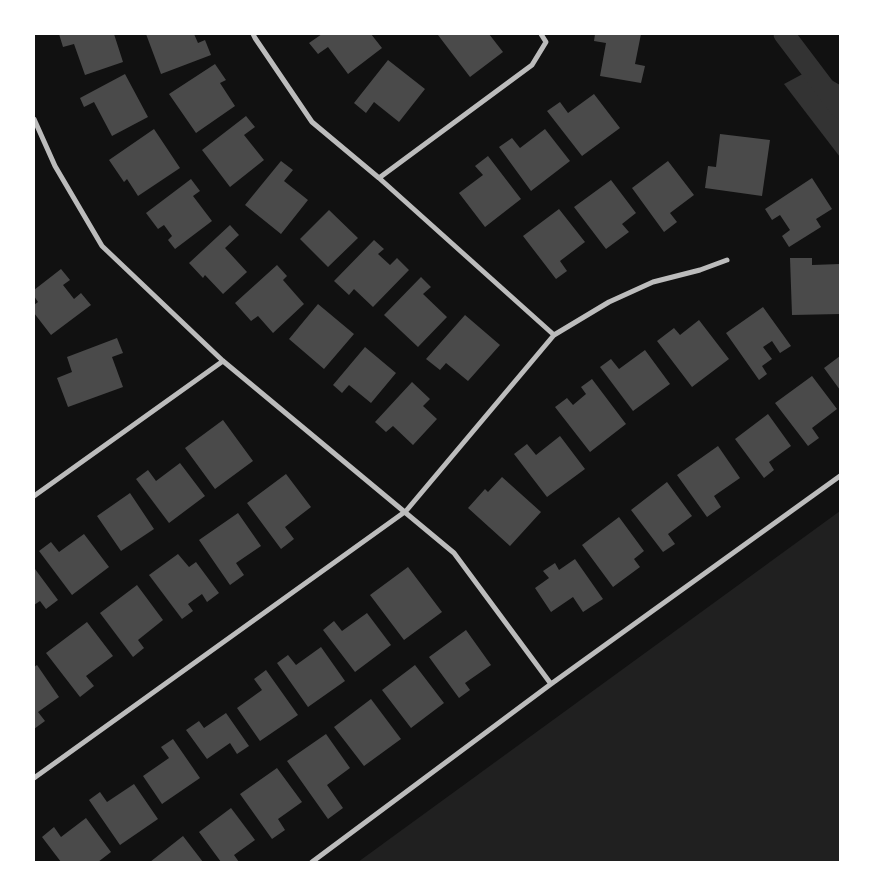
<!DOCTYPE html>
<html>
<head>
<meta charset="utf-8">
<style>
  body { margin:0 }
  #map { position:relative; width:874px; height:896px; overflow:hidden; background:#111; font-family:Inter,sans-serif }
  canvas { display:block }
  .frame { position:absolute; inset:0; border:35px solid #fff; pointer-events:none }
</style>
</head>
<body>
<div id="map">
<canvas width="874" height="896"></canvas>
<div class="frame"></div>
</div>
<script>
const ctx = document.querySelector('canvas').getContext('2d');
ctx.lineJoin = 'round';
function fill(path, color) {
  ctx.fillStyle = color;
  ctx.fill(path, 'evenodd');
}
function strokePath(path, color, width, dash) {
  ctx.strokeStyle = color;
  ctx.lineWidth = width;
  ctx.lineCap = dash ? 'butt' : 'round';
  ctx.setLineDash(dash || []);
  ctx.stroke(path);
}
fill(new Path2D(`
  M840 511V862H358Z`), '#202020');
fill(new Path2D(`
  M812 69 840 85V157L784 84Z`), '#333');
strokePath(new Path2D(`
  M784 34 840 108`), '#333', 21);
fill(new Path2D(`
  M59 34H114L123 62 85 75 74 44 63 47Z
  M146 34H194L198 43 205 40 211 55 161 74Z
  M322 34H371L382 48 348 74 328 47 318 54 309 43Z
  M439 34H489L503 52 470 77 438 35Z
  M595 34H641L635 64 645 66 641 83 600 76 606 43 594 41Z
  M388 60 425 89 399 122 374 102 366 113 354 103Z
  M215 64 226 80 220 83 235 106 196 133 169 94Z
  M125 74 148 117 112 136 94 102 84 107 80 98Z
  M594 94 620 128 582 156 547 111 560 102 568 113Z
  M246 116 255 127 244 135 264 160 230 187 202 150Z
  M154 129 180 168 138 196 127 179 124 182 109 160Z
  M545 129 570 161 531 191 499 147 512 138 520 148Z
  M720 134 770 140 762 196 705 188 708 166 716 167Z
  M488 156 521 199 485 227 459 193 483 175 475 166Z
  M281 161 293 170 284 181 308 200 281 234 245 205Z
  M668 161 694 195 670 213 677 222 664 232 632 188Z
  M812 178 832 209 816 219 821 227 789 247 782 236 790 230 780 215 772 220 765 209Z
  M191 179 200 191 193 196 212 221 175 249 168 240 172 236 164 225 158 229 146 213Z
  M611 180 636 213 622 224 629 232 606 249 574 207Z
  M559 209 585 242 560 261 567 271 556 279 523 236Z
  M329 210 358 238 328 267 300 239Z
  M230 225 239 235 225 248 247 272 223 294 205 275 203 278 189 263Z
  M374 240 384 249 378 254 390 265 397 258 409 270 373 307 354 289 349 295 334 281Z
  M790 258H812V265L840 264V314L792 315Z
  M277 265 287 276 283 280 304 304 273 333 258 316 251 321 235 303Z
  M61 269 70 280 63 285 74 299 81 293 91 305 51 335 34 313V305L38 302 34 296V290Z
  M421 277 431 287 423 294 447 317 418 347 384 315Z
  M318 304 354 334 324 369 289 339Z
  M763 307 791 346 780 353 772 341 763 347 772 359 762 366 767 374 759 380 726 333Z
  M465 315 500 345 468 381 446 363 440 370 426 359Z
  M699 320 729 359 692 387 657 341 674 328 680 335Z
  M117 338 123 353 112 357 123 387 68 407 57 378 72 372 67 357Z
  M365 347 396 373 371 403 349 385 342 393 333 385Z
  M645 350 670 384 633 411 600 367 611 359 619 369Z
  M840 356V390L824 368Z
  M812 376 837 409 812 428 819 438 808 446 775 403Z
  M592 379 626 424 590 452 555 407 567 398 573 405 586 394 581 387Z
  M412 382 430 399 423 406 437 419 413 445 393 426 386 432 375 422Z
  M768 414 791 446 769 462 774 470 764 478 735 439Z
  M223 420 253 461 215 489 185 448Z
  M560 436 585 469 547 497 514 454 527 444 536 455Z
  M718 446 740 478 714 496 721 507 707 517 677 475Z
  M180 463 205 496 169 523 136 479 148 470 156 481Z
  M286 474 311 507 285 527 294 539 281 549 247 503Z
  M502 477 541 512 510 546 468 508 485 489 488 492Z
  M667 482 692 516 668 534 675 544 663 552 631 510Z
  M130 493 154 529 121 551 97 516Z
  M238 513 261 546 236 563 244 575 230 585 199 540Z
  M619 517 644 551 634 559 640 567 613 587 582 545Z
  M84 534 109 567 72 595 39 551 51 542 59 552Z
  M178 554 189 567 196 562 219 593 207 602 202 594 188 604 193 611 182 619 149 575Z
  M575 559 603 599 583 612 573 597 551 612 535 588 549 578 543 571 555 563 559 570Z
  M408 567 442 612 404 640 370 595Z
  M35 569 58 600 46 609 40 601 34 605V570Z
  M137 585 163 620 138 640 144 648 133 657 100 613Z
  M367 613 391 645 355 672 323 630 334 621 342 631Z
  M87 622 113 656 86 676 94 686 80 697 46 653Z
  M466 630 491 665 465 683 470 690 459 698 429 657Z
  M321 647 345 681 308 707 277 663 288 655 296 665Z
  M37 665 59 697 38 712 45 721 34 729V667Z
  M415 665 444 703 411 728 382 690Z
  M266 670 298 715 260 741 237 708 262 690 254 679Z
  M371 699 401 739 364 766 334 727Z
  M226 713 249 746 237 754 230 743 207 759 186 730 199 721 204 728Z
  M326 734 350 768 327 785 343 808 328 819 287 761Z
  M173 739 200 778 162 804 143 776 169 758 161 747Z
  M277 768 302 802 278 819 285 830 272 839 240 794Z
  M134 784 158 819 120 845 89 800 100 792 107 802Z
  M231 808 255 840 234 855 239 862H221L199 832Z
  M86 818 111 852 98 862H61L42 837 54 827 61 837Z
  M183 836 203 862H150Z`), '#4a4a4a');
strokePath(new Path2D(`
  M253 34 255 38 312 122 379 178 554 335
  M34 119 55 166 102 246 223 361 454 553 551 684
  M379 178 532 65 546 42 541 34
  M34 496 223 361
  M34 778 406 511 554 335 609 302 653 282 700 270 727 260
  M312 862 551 684 840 476`), '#bcbcbc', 5);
</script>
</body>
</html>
